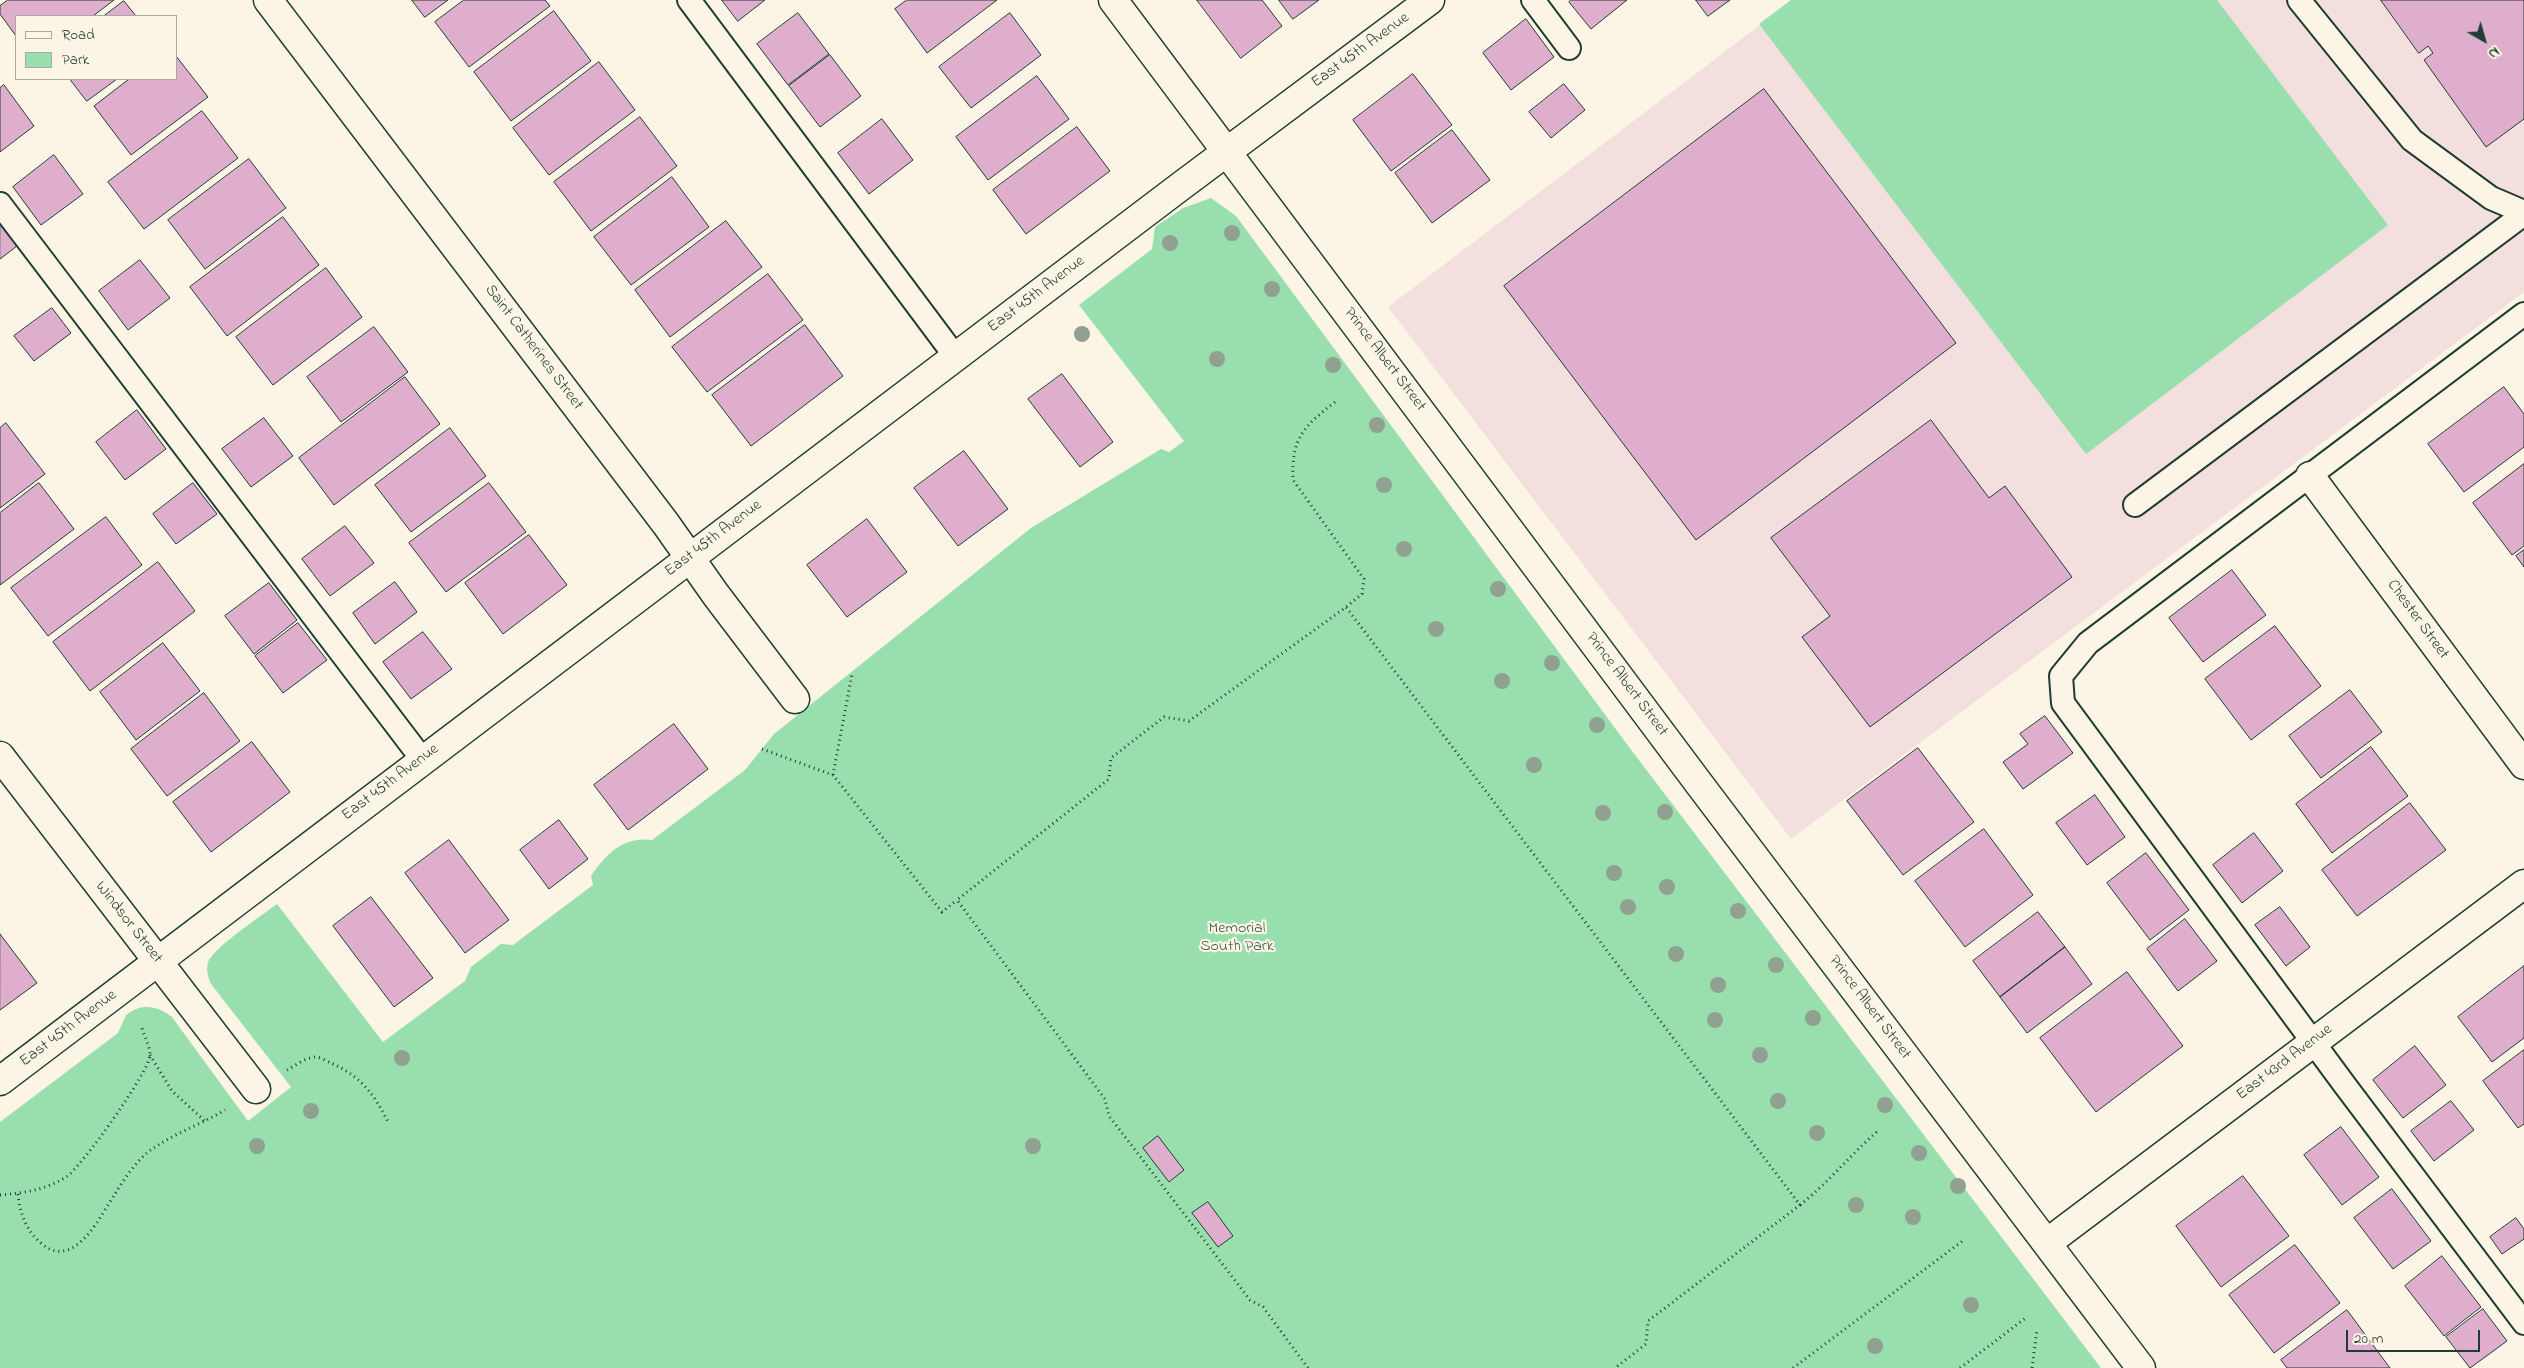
<!DOCTYPE html>
<html>
<head>
<meta charset="utf-8">
<style>
  body { margin:0 }
  #map { position:relative; width:2524px; height:1368px; overflow:hidden; background:#fcf5e5; font-family:"Indie Flower",sans-serif }
  canvas { display:block }
  .legend { position:absolute; left:15px; top:15px; width:162px; height:65px; box-sizing:border-box; background:#fcf5e5; border:1px solid #a4ab9e; margin:0; padding:6px 9px; list-style:none; font-size:15px; color:#1f3d34 }
  .legend li { display:flex; align-items:center; gap:10px; height:25px }
  .legend b { width:25px; border:1px solid #a4ab9e }
  .north { position:absolute; left:2459px; top:15px; width:50px; height:50px; -webkit-text-stroke:4px #fcf5e5; paint-order:stroke; rotate:142deg; font-size:14px; font-weight:700; line-height:20px; text-align:center; color:#1f3d34 }
  .north::after { content:''; display:block; margin:auto; width:18px; height:22px; background:#1f3d34; clip-path:polygon(50% 0,100% 100%,50% 72%,0 100%) }
  .scale { position:absolute; left:2346px; top:1330px; width:134px; height:22px; box-sizing:border-box; border:2px solid #1f3d34; border-top:0; padding-left:6px; font-size:15px; line-height:18px; white-space:nowrap; color:#1f3d34; -webkit-text-stroke:4px #fcf5e5; paint-order:stroke }
</style>
</head>
<body>
<div id="map">
<canvas width="2524" height="1368"></canvas>
<ul class="legend">
<li><b style="height:6px;background:#fcf5e5"></b>Road</li>
<li><b style="height:14px;background:#98dfad"></b>Park</li>
</ul>
<div class="north">N</div>
<div class="scale">20 m</div>
</div>
<script>
const ctx = document.querySelector('canvas').getContext('2d');
ctx.lineJoin = 'round';
function fill(path, color) {
  ctx.fillStyle = color;
  ctx.fill(path, 'evenodd');
}
function strokePath(path, color, width, dash) {
  ctx.strokeStyle = color;
  ctx.lineWidth = width;
  ctx.lineCap = dash ? 'butt' : 'round';
  ctx.setLineDash(dash || []);
  ctx.stroke(path);
}
function drawText(font, color, halo, rows, align = 'center') {
  ctx.font = font + ' "Indie Flower",sans-serif';
  ctx.lineWidth = 4.5;
  ctx.setLineDash([]);
  ctx.textBaseline = 'middle';
  ctx.strokeStyle = halo;
  ctx.fillStyle = color;
  for (const [text, x, y, turn = 0] of rows) {
    ctx.save();
    ctx.translate(x, y);
    ctx.rotate((+turn || 0) * Math.PI / 180);
    ctx.textAlign = isNaN(turn) ? turn : align;
    if (halo) ctx.strokeText(text, 0, 0);
    ctx.fillText(text, 0, 0);
    ctx.restore();
  }
}
fill(new Path2D(`
  M1793 0H2524V292L1791 839 1388 307Z`), '#f3e0de');
fill(new Path2D(`
  M1791 0H2217L2388 225 2086 454 1759 24Z
  M1211 198 1236 216 1632 751 2101 1368H0V1122L118 1033 126 1015C141 1003 157 1005 172 1017L248 1121 291 1087 211 984C208 978 206 969 208 962 214 947 263 915 277 904L383 1042 465 981 471 967 501 944 513 945 593 885 591 876C606 854 623 836 652 840L745 770 774 734 1031 528 1161 449 1169 452 1184 441 1079 305 1152 249 1155 227 1183 208Z`), '#98dfad');
const building = new Path2D(`
  M8 0H114L93 16H16V36L0 14V6Z
  M412 0H448L425 17Z
  M464 0H545L550 6 469 67 435 22Z
  M722 0H765L738 21Z
  M907 0H997L927 53 895 9Z
  M1197 0H1262L1282 26 1241 58Z
  M1279 0H1319L1293 19Z
  M1571 0H1627L1591 29 1569 2Z
  M1696 0H1730L1708 16Z
  M2381 0H2524V119L2486 147 2424 60 2433 53 2428 46 2419 53Z
  M124 1 136 16H104Z
  M554 11 591 61 511 121 474 72Z
  M798 13 829 54 788 85 757 44Z
  M1010 13 1041 55 971 108 939 67Z
  M1526 19 1554 57 1511 90 1483 53Z
  M830 55 861 96 820 127 789 86Z
  M176 56 208 97 131 155 94 106 129 79H176Z
  M599 62 635 110 549 175 513 128Z
  M1413 74 1452 125 1391 171 1353 120Z
  M1037 76 1069 119 988 180 956 137Z
  M70 79H117L87 101Z
  M1564 84 1585 110 1551 138 1529 112Z
  M4 85 34 126 0 152V88Z
  M1764 89 1956 343 1696 540 1504 286Z
  M202 111 238 158 144 229 108 182Z
  M640 117 677 166 591 231 554 182Z
  M882 119 913 160 869 194 838 153Z
  M1077 127 1110 171 1026 234 993 190Z
  M1452 130 1490 180 1432 223 1395 173Z
  M54 155 83 194 41 225 13 187Z
  M249 159 286 208 205 269 168 220Z
  M672 177 709 227 631 285 594 237Z
  M283 217 319 265 227 336 190 287Z
  M726 221 762 267 670 337 635 290Z
  M0 223 17 246 0 259Z
  M140 260 170 298 128 330 99 291Z
  M326 268 362 317 273 385 236 337Z
  M768 274 803 320 707 392 672 347Z
  M52 308 71 333 34 361 14 336Z
  M805 325 843 376 751 446 712 395Z
  M374 327 408 372 341 422 307 377Z
  M1062 374 1113 442 1080 467 1028 399Z
  M405 377 440 424 334 505 299 458Z
  M2504 387 2524 414V447L2464 492 2428 444Z
  M137 410 166 449 125 480 96 442Z
  M264 418 293 456 251 487 222 449Z
  M1931 420 1989 498 2005 486 2072 577 1870 727 1802 637 1830 616 1771 538Z
  M6 423 45 474 0 508V428Z
  M450 428 486 476 411 532 375 485Z
  M964 451 1008 509 958 546 914 488Z
  M2524 464V546L2512 555 2473 503Z
  M39 483 74 529 0 585V513Z
  M193 483 217 514 176 544 153 514Z
  M489 483 526 532 446 592 409 543Z
  M106 517 142 565 48 636 11 588Z
  M867 519 907 572 847 617 807 565Z
  M345 526 374 563 330 596 302 559Z
  M529 535 567 585 503 634 465 583Z
  M2524 550V567L2516 556Z
  M158 562 195 611 90 691 53 642Z
  M2232 570 2266 615 2203 662 2169 618Z
  M395 582 417 612 375 644 353 613Z
  M269 583 297 620 254 654 225 616Z
  M298 623 327 660 283 693 255 656Z
  M2275 626 2321 686 2251 740 2205 679Z
  M423 632 452 669 411 699 383 662Z
  M163 643 200 691 136 740 100 692Z
  M2350 690 2382 732 2321 778 2289 736Z
  M204 693 240 741 167 796 131 749Z
  M2045 716 2073 753 2023 789 2003 762 2028 744 2020 734Z
  M674 724 708 769 628 830 594 785Z
  M252 742 290 792 211 852 173 802Z
  M2371 747 2408 796 2332 853 2296 804Z
  M1918 748 1974 822 1903 875 1847 801Z
  M2095 795 2125 837 2087 865 2056 823Z
  M2410 803 2446 850 2357 916 2322 870Z
  M559 820 588 859 549 889 520 850Z
  M1984 829 2033 895 1965 947 1915 881Z
  M2254 833 2283 871 2242 903 2213 865Z
  M449 840 509 920 465 953 405 873Z
  M2146 853 2189 910 2150 940 2107 883Z
  M371 897 433 978 394 1007 333 926Z
  M2280 907 2310 947 2286 966 2255 925Z
  M2038 912 2065 947 2000 997 1973 961Z
  M2185 919 2217 961 2178 991 2147 949Z
  M0 934 37 983 0 1010Z
  M2065 947 2092 984 2027 1033 2000 997Z
  M2524 966V1038L2492 1062 2458 1017Z
  M2127 972 2183 1046 2096 1112 2040 1038Z
  M2415 1046 2446 1085 2403 1118 2373 1080Z
  M2524 1050V1124L2518 1128 2483 1081Z
  M2451 1101 2474 1130 2434 1161 2411 1131Z
  M2341 1127 2379 1177 2342 1205 2304 1155Z
  M1158 1136 1184 1170 1169 1182 1143 1148Z
  M2243 1176 2289 1236 2221 1287 2176 1226Z
  M2392 1189 2431 1241 2393 1269 2354 1218Z
  M1208 1202 1233 1236 1218 1247 1192 1213Z
  M2516 1218 2524 1229V1239L2502 1254 2490 1237Z
  M2295 1245 2340 1303 2274 1353 2229 1295Z
  M2442 1256 2481 1307 2444 1336 2405 1286Z
  M2483 1309 2507 1341 2470 1368 2446 1337Z
  M2347 1310 2390 1368H2287L2281 1360Z`);
fill(building, '#dfaecd');
strokePath(building, '#1f3d34', 1);
const service = new Path2D(`
  M689 0 955 356
  M1533 0 1569 48
  M2299 0 2412 140 2491 198 2524 212
  M0 204 422 759
  M2524 314 2088 643 2061 676 2063 703 2344 1084 2524 1323
  M2135 505 2524 214`);
const minor = new Path2D(`
  M268 0 666 524 716 595 795 699
  M1113 0 1700 785 2141 1368
  M2310 476 2524 765
  M0 756 256 1089
  M0 1081 1181 186 1430 0
  M2047 1243 2524 884`);
strokePath(service, '#1f3d34', 26);
strokePath(minor, '#1f3d34', 31);
strokePath(new Path2D(`
  M1335 402C1304 426 1291 438 1293 480L1364 579 1362 594 1346 607
  M762 749 833 775 942 912 957 900
  M833 775 852 674
  M150 1055 172 1091 205 1121
  M287 1070C295 1066 306 1057 316 1057 320 1057 327 1061 331 1063 361 1076 375 1095 389 1124
  M18 1194C20 1213 26 1231 42 1244 75 1271 100 1216 115 1194 124 1179 135 1163 148 1152 172 1134 200 1125 225 1110
  M0 1195C24 1193 45 1190 66 1177 80 1169 150 1071 150 1055 150 1046 143 1033 141 1025
  M1800 1205C1829 1182 1851 1154 1879 1130
  M1308 1368 1263 1307 1250 1300 1109 1116 1105 1099 957 900 1109 779 1111 758 1164 717 1189 721 1346 607 1800 1205 1648 1321 1646 1344 1615 1368
  M1793 1368 1964 1240
  M1960 1368 2027 1317
  M2032 1368 2037 1329`), '#1f3d34', 3, [1, 4]);
strokePath(service, '#fcf5e5', 22);
strokePath(minor, '#fcf5e5', 28);
ctx.fillStyle = '#90a191';
for (const [x, y] of [
  [1232,233],
  [1170,243],
  [1272,289],
  [1082,334],
  [1217,359],
  [1333,365],
  [1377,425],
  [1384,485],
  [1404,549],
  [1498,589],
  [1436,629],
  [1552,663],
  [1502,681],
  [1597,725],
  [1534,765],
  [1665,812],
  [1603,813],
  [1614,873],
  [1667,887],
  [1628,907],
  [1738,911],
  [1676,954],
  [1776,965],
  [1718,985],
  [1813,1018],
  [1715,1020],
  [1760,1055],
  [402,1058],
  [1778,1101],
  [1885,1105],
  [311,1111],
  [1817,1133],
  [257,1146],
  [1033,1146],
  [1919,1153],
  [1958,1186],
  [1856,1205],
  [1913,1217],
  [1971,1305],
  [1875,1346]
]) {
  ctx.beginPath();
  ctx.arc(x, y, 8, 0, 2 * Math.PI);
  ctx.fill();
}
drawText('16px', '#1f3d34', '#fcf5e5', [
  ["East 45th Avenue",1361,51,-36],
  ["East 45th Avenue",1037,295,-37],
  ["Saint Catherines Street",533,348,53],
  ["Prince Albert Street",1384,360,53],
  ["East 45th Avenue",714,539,-37],
  ["Chester Street",2417,620,54],
  ["Prince Albert Street",1626,685,53],
  ["East 45th Avenue",391,783,-37],
  ["Windsor Street",128,923,52],
  ["Prince Albert Street",1869,1008,53],
  ["East 45th Avenue",69,1029,-37],
  ["East 43rd Avenue",2285,1063,-37]
]);
drawText('16px', '#375d4c', '#fcf5e5', [
  ["Memorial",1237,929],
  ["South Park",1237,947]
]);
</script>
</body>
</html>
